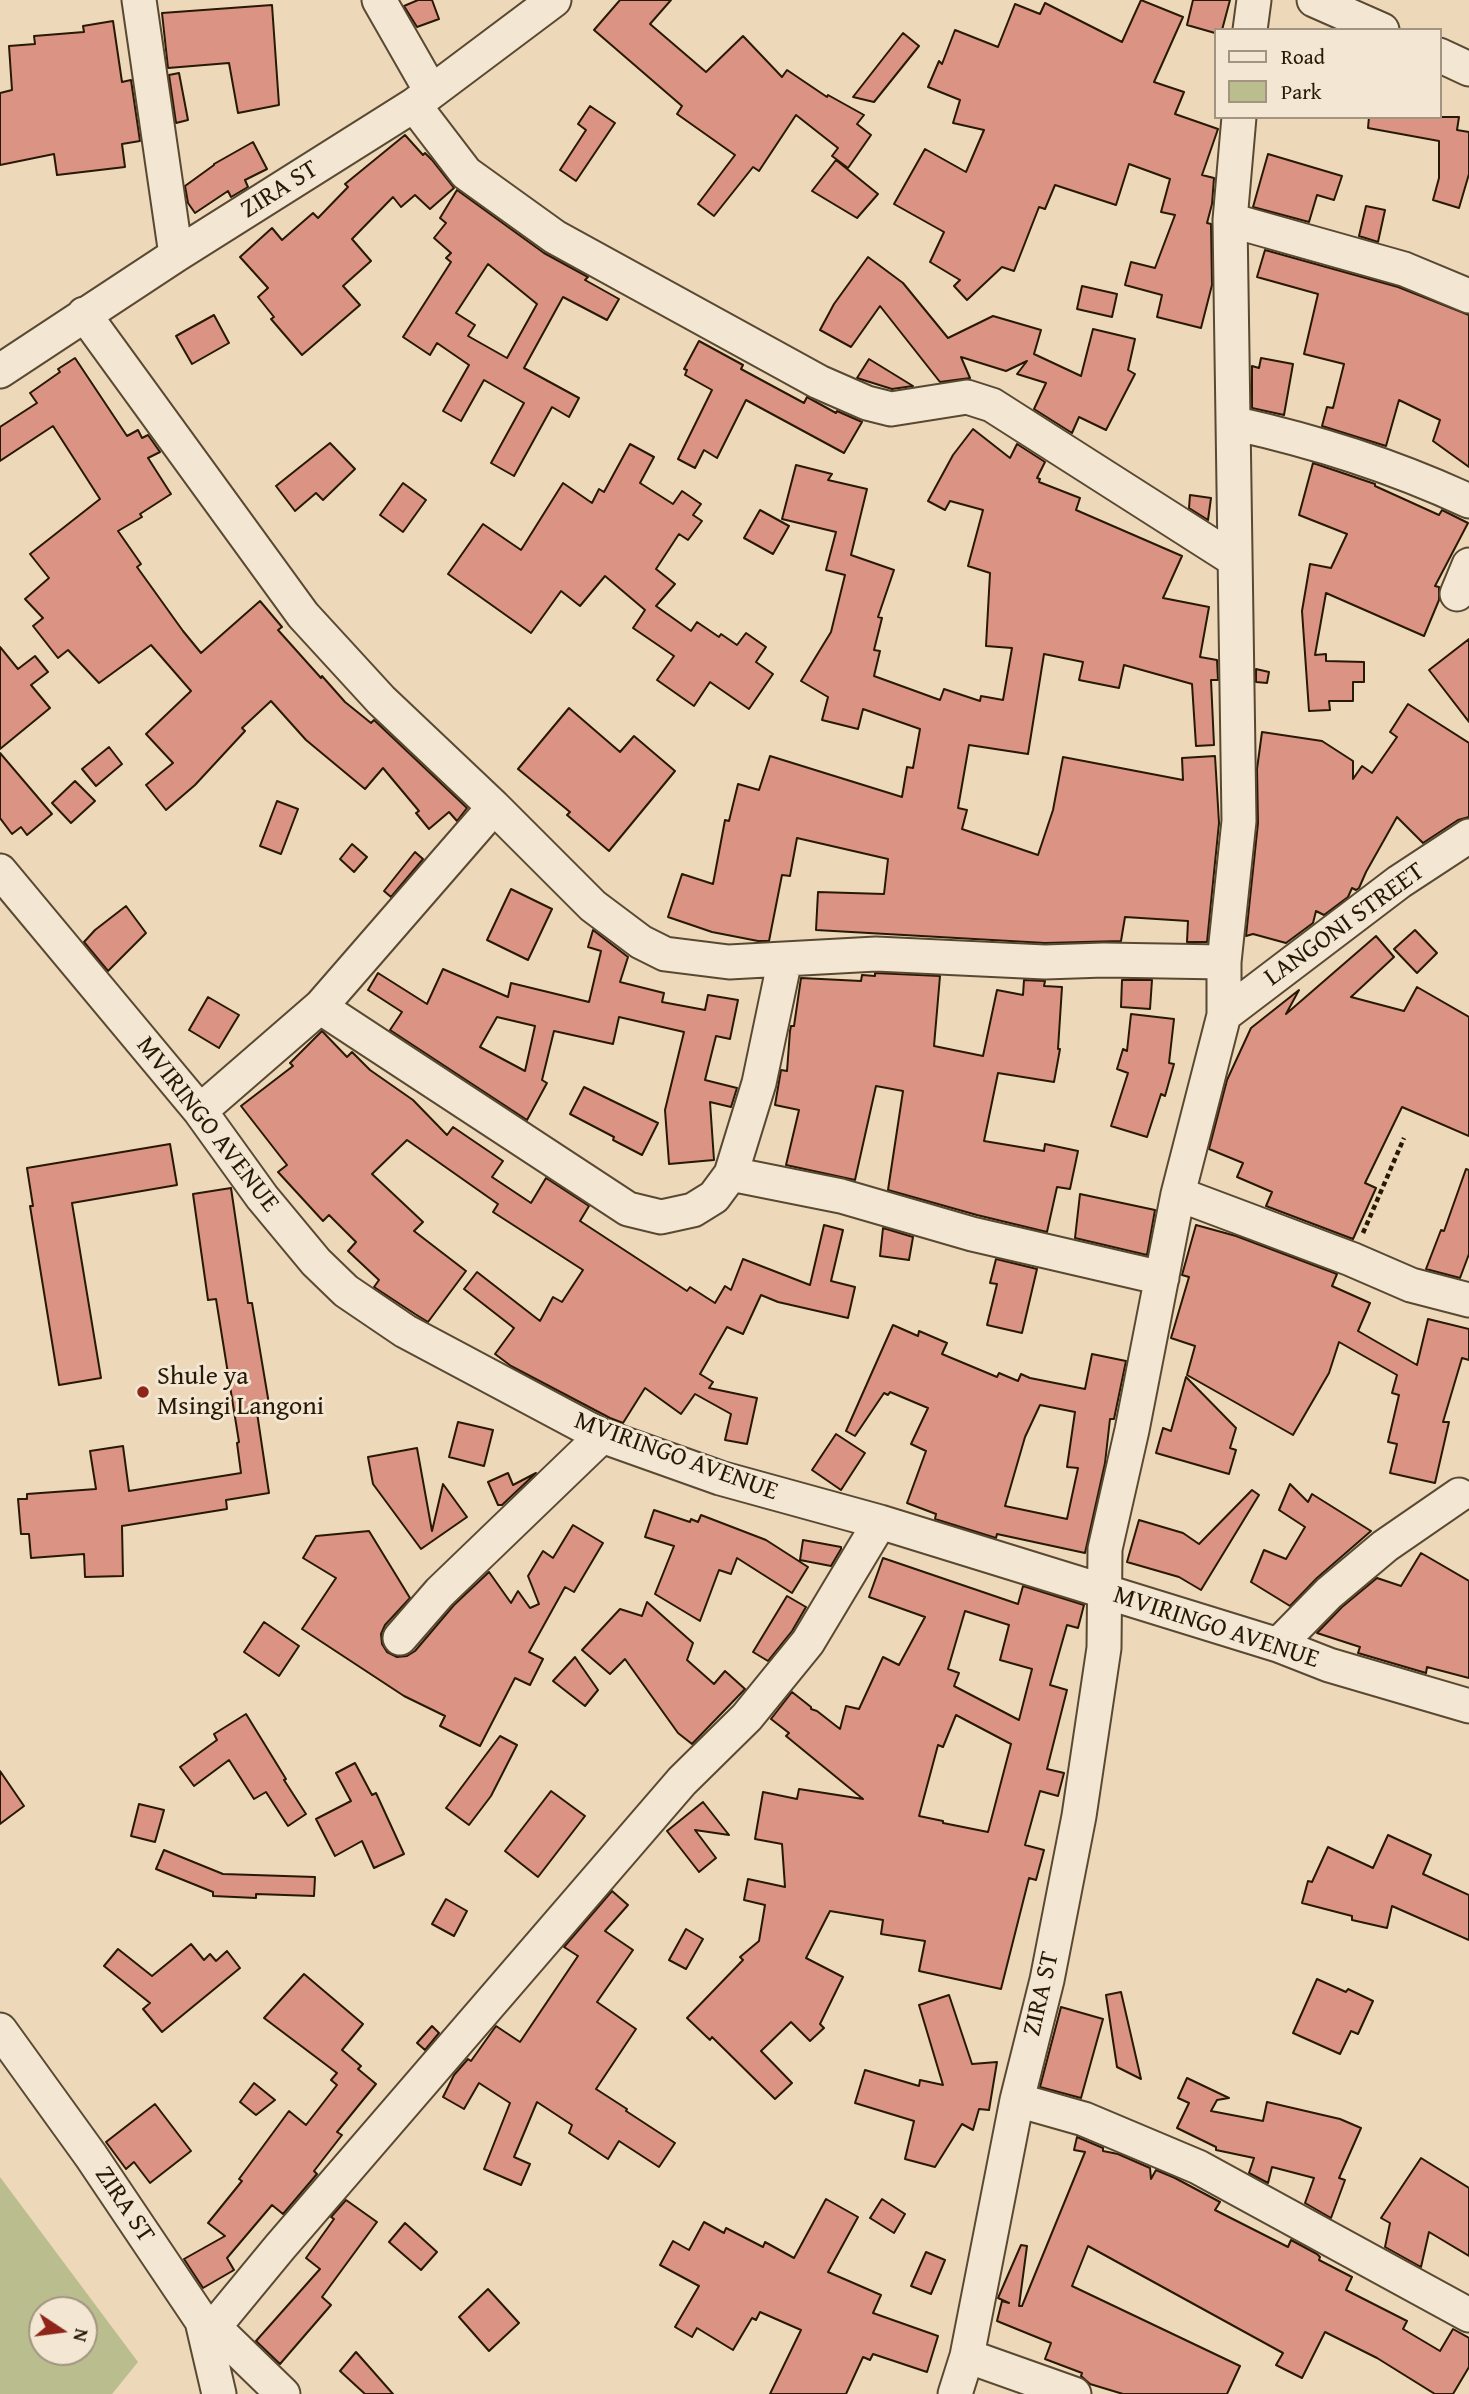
<!DOCTYPE html>
<html>
<head>
<meta charset="utf-8">
<style>
  body { margin:0 }
  #map { position:relative; width:1469px; height:2394px; overflow:hidden; background:#edd8b9; font-family:"Gentium Book Plus",serif }
  canvas { display:block }
  .legend { position:absolute; left:1214px; top:28px; width:228px; height:91px; box-sizing:border-box; background:#f3e6d2; border:2px solid #a29480; margin:0; padding:9px 12px; list-style:none; font-size:21px; color:#281905 }
  .legend li { display:flex; align-items:center; gap:14px; height:35px }
  .legend b { width:35px; border:2px solid #a29480 }
  .north { position:absolute; left:28px; top:2296px; width:70px; height:70px; box-sizing:border-box; background:#f3e6d2; border:2px solid #a29480; border-radius:50%; rotate:103deg; font-size:19px; font-weight:700; line-height:28px; text-align:center; color:#281905 }
  .north::after { content:''; display:block; margin:auto; width:24px; height:32px; background:#8f2418; clip-path:polygon(50% 0,100% 100%,50% 72%,0 100%) }
</style>
</head>
<body>
<div id="map">
<canvas width="1469" height="2394"></canvas>
<ul class="legend">
<li><b style="height:9px;background:#f3e6d2"></b>Road</li>
<li><b style="height:19px;background:#babe8e"></b>Park</li>
</ul>
<div class="north">N</div>
</div>
<script>
const ctx = document.querySelector('canvas').getContext('2d');
ctx.lineJoin = 'round';
function fill(path, color) {
  ctx.fillStyle = color;
  ctx.fill(path, 'evenodd');
}
function strokePath(path, color, width, dash) {
  ctx.strokeStyle = color;
  ctx.lineWidth = width;
  ctx.lineCap = dash ? 'butt' : 'round';
  ctx.setLineDash(dash || []);
  ctx.stroke(path);
}
function drawText(font, color, halo, rows, align = 'center') {
  ctx.font = font + ' "Gentium Book Plus",serif';
  ctx.lineWidth = 6;
  ctx.setLineDash([]);
  ctx.textBaseline = 'middle';
  ctx.strokeStyle = halo;
  ctx.fillStyle = color;
  for (const [text, x, y, turn = 0] of rows) {
    ctx.save();
    ctx.translate(x, y);
    ctx.rotate((+turn || 0) * Math.PI / 180);
    ctx.textAlign = isNaN(turn) ? turn : align;
    if (halo) ctx.strokeText(text, 0, 0);
    ctx.fillText(text, 0, 0);
    ctx.restore();
  }
}
fill(new Path2D(`
  M0 2177 138 2362 112 2394H0ZM42 2310H84V2352H42Z`), '#babe8e');
const building = new Path2D(`
  M418 0H432L439 19 417 27 404 6Z
  M620 0H671L650 24 706 72 743 36 782 77 787 70 827 97 828 95 864 115 857 124 871 135 848 168 832 156 838 148 796 115 759 171 753 167 714 216 698 204 735 155 677 114 682 106 594 30Z
  M1141 0 1183 17 1154 82 1184 92 1175 114 1218 129 1202 175 1214 178 1212 204 1207 223 1211 224 1212 285 1201 328 1157 317 1162 295 1125 285 1131 262 1155 268 1175 215 1161 212 1170 179 1129 164 1116 205 1055 185 1045 209 1039 207 1014 271 1002 267 967 300 954 286 960 280 930 262 944 232 894 204 925 149 966 172 984 130 953 123 960 100 928 87 939 61 942 64 955 30 998 47 1015 4 1040 14 1045 3 1122 42Z
  M1193 0H1230L1222 30H1215V33L1187 25Z
  M272 5 279 105 238 113 229 63 168 68 162 13Z
  M113 21 122 82 131 80 140 141 122 144 125 167 57 175 54 154 0 165V93L12 90 9 46 35 44 34 36 84 32 83 26Z
  M903 33 919 46 874 102 853 97Z
  M179 73 188 120 176 123 169 75Z
  M590 106 615 123 576 181 560 170 586 130 578 124Z
  M1369 117H1459L1457 130 1469 132V174L1459 208 1433 200 1439 178V141L1368 128Z
  M405 135 423 155 425 153 432 160 454 188 430 209 415 195 401 207 393 197 352 239 371 261 343 286 360 305 302 355 271 319 274 317 258 297 268 288 240 257 272 228 282 240 313 213 318 218 348 187 345 184Z
  M253 142 267 169 245 180 248 187 231 197 228 191 195 213 188 203 185 186 214 165V164Z
  M1268 154 1342 176 1334 200 1317 195 1309 222 1253 207Z
  M836 160 878 194 857 218 812 191Z
  M457 190 544 253 588 277 585 280 619 299 607 320 563 297 524 368 579 398 569 417 552 407 514 476 491 463 524 403 484 380 461 421 443 411 469 365 437 343 430 355 403 337 451 262 446 258 451 253 434 238 446 223 440 218ZM488 264 537 304 507 358 468 336 475 325 456 313Z
  M1366 206 1385 210 1378 242 1359 236Z
  M1265 250 1398 287 1469 315V467L1433 441 1440 420 1399 400 1386 446 1322 426 1327 407 1333 408 1344 364 1304 354 1318 294 1257 277Z
  M868 257 903 283 948 338 993 316 1041 330 1034 354 1081 376 1093 329 1135 339 1128 370 1135 374 1106 430 1079 417 1072 433 1034 409 1046 383 1017 374 1027 361 1006 371 961 357 970 378 940 382 880 306 851 347 820 330 834 304Z
  M1082 286 1117 294 1112 317 1077 309Z
  M214 315 229 343 192 364 176 336Z
  M699 341 743 365 741 369 804 403 807 397 836 413 837 411 862 422 844 453 746 400 717 458 704 450 695 468 678 459 712 390 685 375 687 370 684 369Z
  M75 358 127 436 138 430 142 438 148 435 160 452 148 458 171 494 140 514 142 517 118 531 141 564 137 567 183 631 201 653 260 601 282 627 278 630 321 678 322 676 345 702 371 723 374 720 467 808 457 821 449 812 429 829 416 813 419 811 383 768 365 789 306 740 271 701 242 728 245 731 195 785 166 810 146 785 173 763 146 734 191 691 151 645 99 683 68 650 58 658 33 626 43 618 25 599 49 578 30 554 100 499 53 426 0 461V427L37 403 30 393 60 372 58 369Z
  M1261 358 1293 364 1284 415 1252 408V366L1259 368Z
  M869 359 913 386 892 389 857 378Z
  M973 429 1010 458 1017 444 1045 462 1037 478 1040 479 1039 482 1080 498 1076 510 1182 556 1163 598 1209 607 1200 657 1217 660 1218 680H1211L1214 745 1196 746 1192 684 1124 665 1119 688 1079 680 1083 662 1044 654 1028 754 969 745 958 808 967 810 962 829 1038 855 1053 810 1063 757 1183 780 1182 758 1215 756 1219 823 1207 942H1187L1188 921 1125 917 1121 941 1045 943 816 930 818 892 884 894 888 859 797 838 790 876 782 875 769 941H758L712 932 668 917 682 874 713 884 725 820 729 821 738 784 759 790 770 756 902 797 907 767 913 768 920 729 863 709 858 729 822 720 828 697 801 681 831 632 845 575 826 570 836 532 782 519 796 465 832 474 828 480 867 489 851 555 894 570 878 617 882 618 874 650 880 651 874 676 940 700 944 689 980 701 981 696 1003 700 1012 648 986 646 990 573 968 566 983 510 950 501 945 510 928 501 953 455Z
  M330 443 355 469 323 500 316 493 295 511 276 486Z
  M630 444 654 457 640 483 673 504 682 491 701 504 693 515 702 521 688 540 679 534 656 569 675 584 656 606 691 631 697 622 719 637 721 634 737 645 746 633 766 647 756 662 773 674 749 709 710 682 694 706 657 680 674 656 633 628 645 610 605 576 580 606 561 591 531 633 448 574 483 524 521 550 563 483 592 503 599 489 604 492Z
  M1313 463 1375 484V486L1439 515 1442 510 1468 523 1435 586 1439 587V600L1424 636 1326 593 1315 655 1326 654V661L1364 662V682H1353V701H1329L1330 710 1309 711 1302 611 1310 564 1331 568 1347 534 1299 515Z
  M403 483 426 500 403 532 380 515Z
  M1190 495 1211 498 1208 520 1189 508Z
  M760 510 789 526 773 554 744 538Z
  M1469 639V722L1429 670Z
  M0 647 18 669 35 656 48 672 31 685 50 708 0 749Z
  M1256 669 1269 672 1267 683 1256 682Z
  M1408 704 1469 743V817L1458 820 1423 843 1397 817 1366 872 1359 888 1356 890 1352 888 1348 897 1324 915 1316 911 1313 923 1286 943 1253 934 1246 936 1258 823 1257 769 1262 732 1322 741 1353 761V779L1362 766 1372 773 1397 737 1390 732Z
  M569 708 620 752 634 736 675 771 609 851 567 815 570 812 518 769Z
  M109 747 122 764 96 786 82 769Z
  M0 753 52 814 27 835 21 827 12 834 0 818Z
  M75 781 95 801 71 823 52 803Z
  M277 801 298 809 281 854 260 846Z
  M352 844 367 857 354 872 340 859Z
  M415 852 423 859 391 897 384 891Z
  M511 889 552 909 528 960 487 940Z
  M126 906 146 933 108 971 84 942 95 930Z
  M593 930 628 957 620 982 664 993 662 1002 705 1010 708 995 738 1000 730 1039 716 1036 705 1080 737 1088 731 1107 710 1102 714 1160 669 1164 665 1110 684 1032 619 1017 613 1044 554 1031 542 1080 547 1083 527 1120 390 1030 402 1012 368 990 378 973 427 1004 443 969 508 997 511 983 589 1002 601 951 588 947ZM497 1017 535 1026 525 1071 480 1047Z
  M1415 930 1437 953 1417 973 1394 949Z
  M1376 936 1394 957 1351 997 1404 1011 1417 987 1469 1017V1136L1402 1107 1365 1183 1376 1188 1353 1239 1266 1206 1272 1192 1237 1177 1243 1163 1209 1149 1227 1080 1251 1028 1299 990 1286 1014Z
  M875 973 940 976 934 1046 983 1056 997 990 1023 995 1024 980 1045 981 1044 986 1062 987 1058 1049H1060L1054 1082 998 1073 984 1141 1044 1151 1045 1144 1078 1151 1070 1189 1057 1187 1047 1232 977 1215 888 1190 903 1091 876 1086 855 1180 786 1165 799 1110 775 1105 781 1070 787 1071 790 1031 791 1026H794L801 978 861 981 862 975 875 976Z
  M1122 980H1152L1150 1009 1121 1007Z
  M208 997 239 1015 219 1048 189 1030Z
  M1131 1014 1174 1019 1169 1063 1174 1064 1165 1096 1161 1094 1147 1137 1111 1126 1128 1073 1117 1069 1123 1049 1127 1051Z
  M322 1031 347 1057 352 1052 370 1070 413 1100 447 1135 453 1127 503 1161 492 1177 531 1203 546 1178 589 1206 580 1221 687 1291 690 1287 715 1303 725 1286 731 1290 743 1259 810 1285 824 1225 843 1230 831 1281 855 1287 848 1318 778 1302 761 1295 743 1334 727 1327 700 1374 713 1382 709 1388 757 1398 747 1444 725 1440 731 1414 695 1394 681 1414 645 1388 623 1423 610 1418 511 1366 495 1354 514 1328 464 1289 477 1272 540 1321 553 1297 562 1302 583 1270 493 1212 498 1204 407 1140 372 1174 423 1222 414 1231 466 1271 428 1322 415 1314 374 1287 379 1280 348 1251 356 1242 329 1215 323 1221 278 1172 287 1165 241 1106 293 1066 290 1063Z
  M584 1087 658 1123 642 1155 613 1140 614 1137 570 1114Z
  M170 1144 177 1185 72 1203 101 1378 59 1385 30 1206H33L27 1168Z
  M1466 1169 1469 1170V1254L1460 1278 1426 1269 1441 1230 1444 1231Z
  M231 1188 248 1303H252L269 1404 256 1406 269 1493 226 1500 227 1509 122 1526 123 1576 85 1577 84 1554 31 1558 29 1534H21L18 1499H27V1494L96 1489 90 1451 123 1446 129 1491 241 1473 237 1443 239 1442 216 1299 208 1300 193 1194Z
  M1080 1194 1155 1210 1147 1255 1075 1238Z
  M1196 1225 1236 1236 1337 1274 1332 1286 1370 1303 1358 1331 1417 1365 1428 1319 1469 1329V1360L1462 1358 1443 1422H1449L1435 1483 1390 1473 1397 1444 1388 1442 1399 1395 1392 1393 1397 1375 1339 1342 1329 1373 1293 1435 1187 1375 1195 1346 1171 1338 1189 1277 1182 1275Z
  M883 1228 913 1237 909 1260 880 1256Z
  M996 1259 1037 1269 1022 1333 987 1325 997 1284 990 1283Z
  M893 1325 918 1336 919 1331 947 1343 942 1354 997 1377 999 1373 1018 1381 1021 1374 1030 1378 1085 1389 1092 1354 1126 1361 1114 1419H1110L1105 1463 1085 1553 997 1534 996 1538 935 1519 936 1514 907 1503 926 1451 911 1444 928 1408 890 1392 888 1395 884 1393 855 1436 846 1431ZM1040 1405 1075 1412 1067 1467 1078 1468 1067 1519 1005 1506 1025 1437Z
  M1186 1377 1236 1428 1230 1448 1236 1450 1229 1474 1156 1453 1163 1428 1171 1431Z
  M458 1422 493 1430 484 1466 449 1457Z
  M836 1434 865 1453 841 1490 812 1470Z
  M417 1448 432 1531 443 1484 467 1517 421 1549 373 1484 368 1457Z
  M508 1473 513 1485 536 1473 502 1505H498L488 1482Z
  M1290 1484 1308 1502 1312 1494 1371 1531 1317 1578 1290 1606 1251 1582 1264 1550 1286 1559 1305 1527 1279 1510Z
  M1252 1490 1259 1495 1201 1590 1179 1577 1127 1562 1139 1520 1183 1533 1199 1544Z
  M654 1510 690 1522 691 1519 698 1522 701 1515 766 1540 808 1567 792 1593 737 1558 731 1574 719 1570 700 1621 655 1594 674 1546 645 1537Z
  M573 1525 603 1543 574 1592 565 1587 529 1652 543 1659 530 1685 515 1678 480 1746 440 1726 445 1716 404 1696 302 1629 336 1578 303 1558 316 1536 369 1531 410 1598 385 1625 381 1634 382 1644 387 1652 397 1657 407 1656 415 1651 454 1605 489 1572 511 1603 518 1591 530 1608 539 1604 528 1576 543 1551 553 1558Z
  M803 1540 841 1547V1549L831 1566 800 1560Z
  M1421 1553 1469 1581V1678L1427 1667 1426 1673 1358 1653 1360 1647 1317 1633 1342 1607 1377 1578 1401 1586Z
  M883 1558 1018 1604 1023 1586 1084 1605 1078 1628 1067 1625 1050 1685 1067 1690 1047 1769 1064 1773 1058 1796 1040 1791 1025 1845 1044 1850 1036 1880 1029 1878 1001 1989 919 1971 925 1941 881 1934 883 1920 830 1911 806 1958 843 1977 820 2024 824 2028 810 2041 791 2022 761 2051 792 2083 775 2099 712 2037 710 2040 687 2018 743 1960 740 1957 759 1941 765 1905 744 1900 748 1879 785 1887 782 1844 755 1839 763 1792 797 1799 799 1789 863 1799 786 1736 789 1733 771 1719 792 1692 811 1707V1709L817 1711 840 1729 846 1706 859 1709 883 1657 899 1665 925 1617 869 1597ZM965 1611 1009 1625 1000 1660 1032 1669 1019 1720 954 1686 959 1673 948 1669ZM956 1715 1011 1744 988 1832 943 1823V1821L919 1816 938 1745 943 1747Z
  M787 1596 806 1607 792 1631 768 1661 753 1652Z
  M647 1602 693 1643 687 1660 714 1684 725 1671 745 1689 692 1744 678 1733 625 1659 610 1674 582 1650 620 1609 642 1616Z
  M264 1622 299 1646 279 1676 244 1652Z
  M575 1657 598 1690 585 1706 553 1681Z
  M246 1714 286 1779 284 1780 306 1814 288 1826 266 1792 254 1799 229 1760 194 1786 180 1767 217 1740 214 1734Z
  M500 1736 517 1745 491 1796 469 1825 446 1808Z
  M355 1763 372 1795 376 1793 404 1854 374 1868 362 1841 335 1856 316 1819 351 1801 336 1773Z
  M0 1771 24 1806 0 1824Z
  M551 1791 585 1816 538 1877 505 1851Z
  M703 1802 729 1835 695 1830 716 1858 699 1872 667 1831Z
  M139 1804 164 1810 155 1842 131 1836Z
  M1388 1835 1431 1855 1423 1874 1469 1895V1940L1392 1906 1387 1928 1352 1920V1916L1302 1903 1308 1881 1312 1882 1328 1847 1373 1868Z
  M164 1850 223 1874 315 1877 314 1896 256 1894V1898L213 1896V1892L156 1869Z
  M612 1891 628 1905 605 1931 633 1950 597 2002 636 2029 596 2089 627 2109 626 2111 675 2143 659 2167 619 2141 608 2159 569 2133 572 2125 537 2102 514 2157 530 2164 521 2185 484 2169 510 2103 479 2083 464 2109 443 2097 454 2075 468 2059 471 2061 496 2026 520 2042 578 1956 564 1947Z
  M446 1899 467 1911 454 1936 432 1924Z
  M686 1929 703 1939 686 1969 669 1960Z
  M191 1944 204 1960 210 1954 216 1961 227 1951 240 1968 162 2032 143 2009 150 2003 104 1966 118 1949 152 1976Z
  M304 1974 363 2024 342 2050 361 2066 358 2069 376 2084 337 2132 342 2135 314 2171 317 2174 283 2214 272 2205 227 2258 234 2270 203 2288 184 2259 225 2236 208 2223 242 2181 239 2179 289 2111 306 2125 337 2085 331 2080 337 2073 264 2018Z
  M1317 1979 1346 1992 1348 1989 1373 2001 1358 2034 1351 2031 1340 2054 1293 2033Z
  M1121 1992 1141 2079 1117 2067 1106 1995Z
  M949 1995 972 2064 997 2062 989 2110 979 2109 973 2130 962 2124 935 2167 905 2159 914 2121 855 2103 865 2070 919 2086 920 2080 943 2085 919 2005Z
  M1061 2007 1103 2019 1081 2098 1040 2087Z
  M432 2026 439 2033 425 2050 417 2043Z
  M1187 2078 1229 2098 1217 2100 1211 2111 1263 2121 1267 2102 1340 2119 1361 2128 1339 2178 1345 2180 1331 2218 1305 2203 1314 2178 1272 2167 1268 2183 1249 2173 1254 2158 1216 2150V2147L1177 2128 1189 2103 1178 2098Z
  M254 2083 275 2100 256 2115 240 2102Z
  M155 2104 191 2151 150 2183 134 2162 126 2169 106 2142Z
  M1077 2137 1103 2148V2151L1118 2154 1150 2168 1151 2179 1156 2170 1175 2178 1220 2202 1215 2210 1288 2247 1291 2240 1317 2254 1320 2257 1319 2260 1352 2277 1346 2290 1407 2321 1403 2329 1440 2351 1453 2329 1469 2338V2367L1453 2394H1435L1377 2358 1325 2332 1302 2378 1276 2365 1283 2353 1088 2246 1072 2286 1240 2366 1227 2394H1123L1090 2384 1081 2376 1082 2373 1045 2359 1051 2343 997 2321 1002 2301 1009 2303 998 2298 1021 2245 1027 2246 1019 2306H1022L1085 2152 1074 2150Z
  M1421 2158 1469 2188V2256L1429 2232 1421 2267 1385 2247 1390 2223 1381 2218Z
  M826 2199 858 2217 828 2272 881 2295 873 2313 938 2336 927 2372 873 2354 870 2360 863 2357 846 2394H770L801 2330 760 2312 756 2320 752 2318 733 2350 697 2328 692 2337 675 2327 699 2286 660 2265 673 2241 689 2250 704 2222 724 2233 726 2228 763 2247 765 2242 794 2258Z
  M882 2199 905 2214 894 2233 870 2218Z
  M346 2200 377 2222 322 2297 331 2305 280 2364 256 2341 320 2269 306 2258 334 2219 331 2217Z
  M405 2223 437 2252 421 2270 389 2242Z
  M926 2252 945 2260 931 2294 911 2286Z
  M488 2289 519 2323 489 2351 459 2317Z
  M356 2352 393 2394H365L340 2371Z`);
fill(building, '#db9383');
strokePath(building, '#281905', 2);
const minor = new Path2D(`
  M139 0 176 255
  M379 0 431 91
  M1314 0 1382 30
  M1250 30 1254 0
  M1439 55 1469 69
  M414 105 466 173 555 237 819 382 867 403 891 409 967 397 992 405 1235 560
  M1230 220 1404 269 1469 296
  M84 314 303 615 381 700 494 807 593 906 641 942 665 954 729 962 876 954 1045 962 1104 960 1224 962
  M0 371 176 255 414 105 554 0
  M1233 423C1317 442 1391 465 1469 501
  M1457 594 1469 565
  M0 871 200 1111 262 1197 316 1262 346 1291 405 1331 602 1436 720 1478 880 1522 1278 1645 1329 1665 1469 1706
  M320 1007 628 1209 661 1217 693 1210 714 1197 731 1174 841 1196 972 1234 1162 1278
  M1224 1015 1399 882 1469 836
  M200 1111 321 1006 494 807
  M731 1174 759 1083 785 959
  M1178 1194 1351 1259 1411 1285 1469 1300
  M400 1638 440 1592 602 1436
  M1278 1645 1329 1593 1385 1546 1459 1495
  M0 2030 91 2156 202 2321 219 2394
  M1017 2100 1084 2119 1198 2167 1469 2315
  M202 2321 214 2327 283 2394
  M214 2327 280 2247 682 1781 747 1717 808 1642 880 1522
  M967 2356 1074 2394
  M955 2394 967 2356 1017 2100 1047 1980 1079 1816 1104 1648 1105 1549 1132 1430 1178 1194 1224 1015V962L1239 821 1230 220 1239 117`);
strokePath(minor, '#594932', 37);
strokePath(new Path2D(`
  M1363 1233 1404 1138`), '#281905', 4.5, [5, 3.5]);
strokePath(minor, '#f3e6d2', 33);
for (const [x, y, r, color] of [
  [143,1392,7,"#8f2418"]
]) {
  const dot = new Path2D();
  dot.arc(x, y, r, 0, 2 * Math.PI);
  ctx.fillStyle = color;
  ctx.fill(dot);
  strokePath(dot, '#f3e6d2', 2.5);
}
drawText('26px', '#281905', '#f3e6d2', [
  ["ZIRA ST",280,190,-32],
  ["LANGONI STREET",1345,925,-36],
  ["MVIRINGO AVENUE",207,1125,52],
  ["MVIRINGO AVENUE",676,1457,20],
  ["MVIRINGO AVENUE",1216,1628,18],
  ["ZIRA ST",1042,1994,-77],
  ["ZIRA ST",124,2205,56]
]);
drawText('26px', '#281905', '#f3e6d2', [
  ["Shule ya",157,1377],
  ["Msingi Langoni",157,1407]
], 'left');
</script>
</body>
</html>
